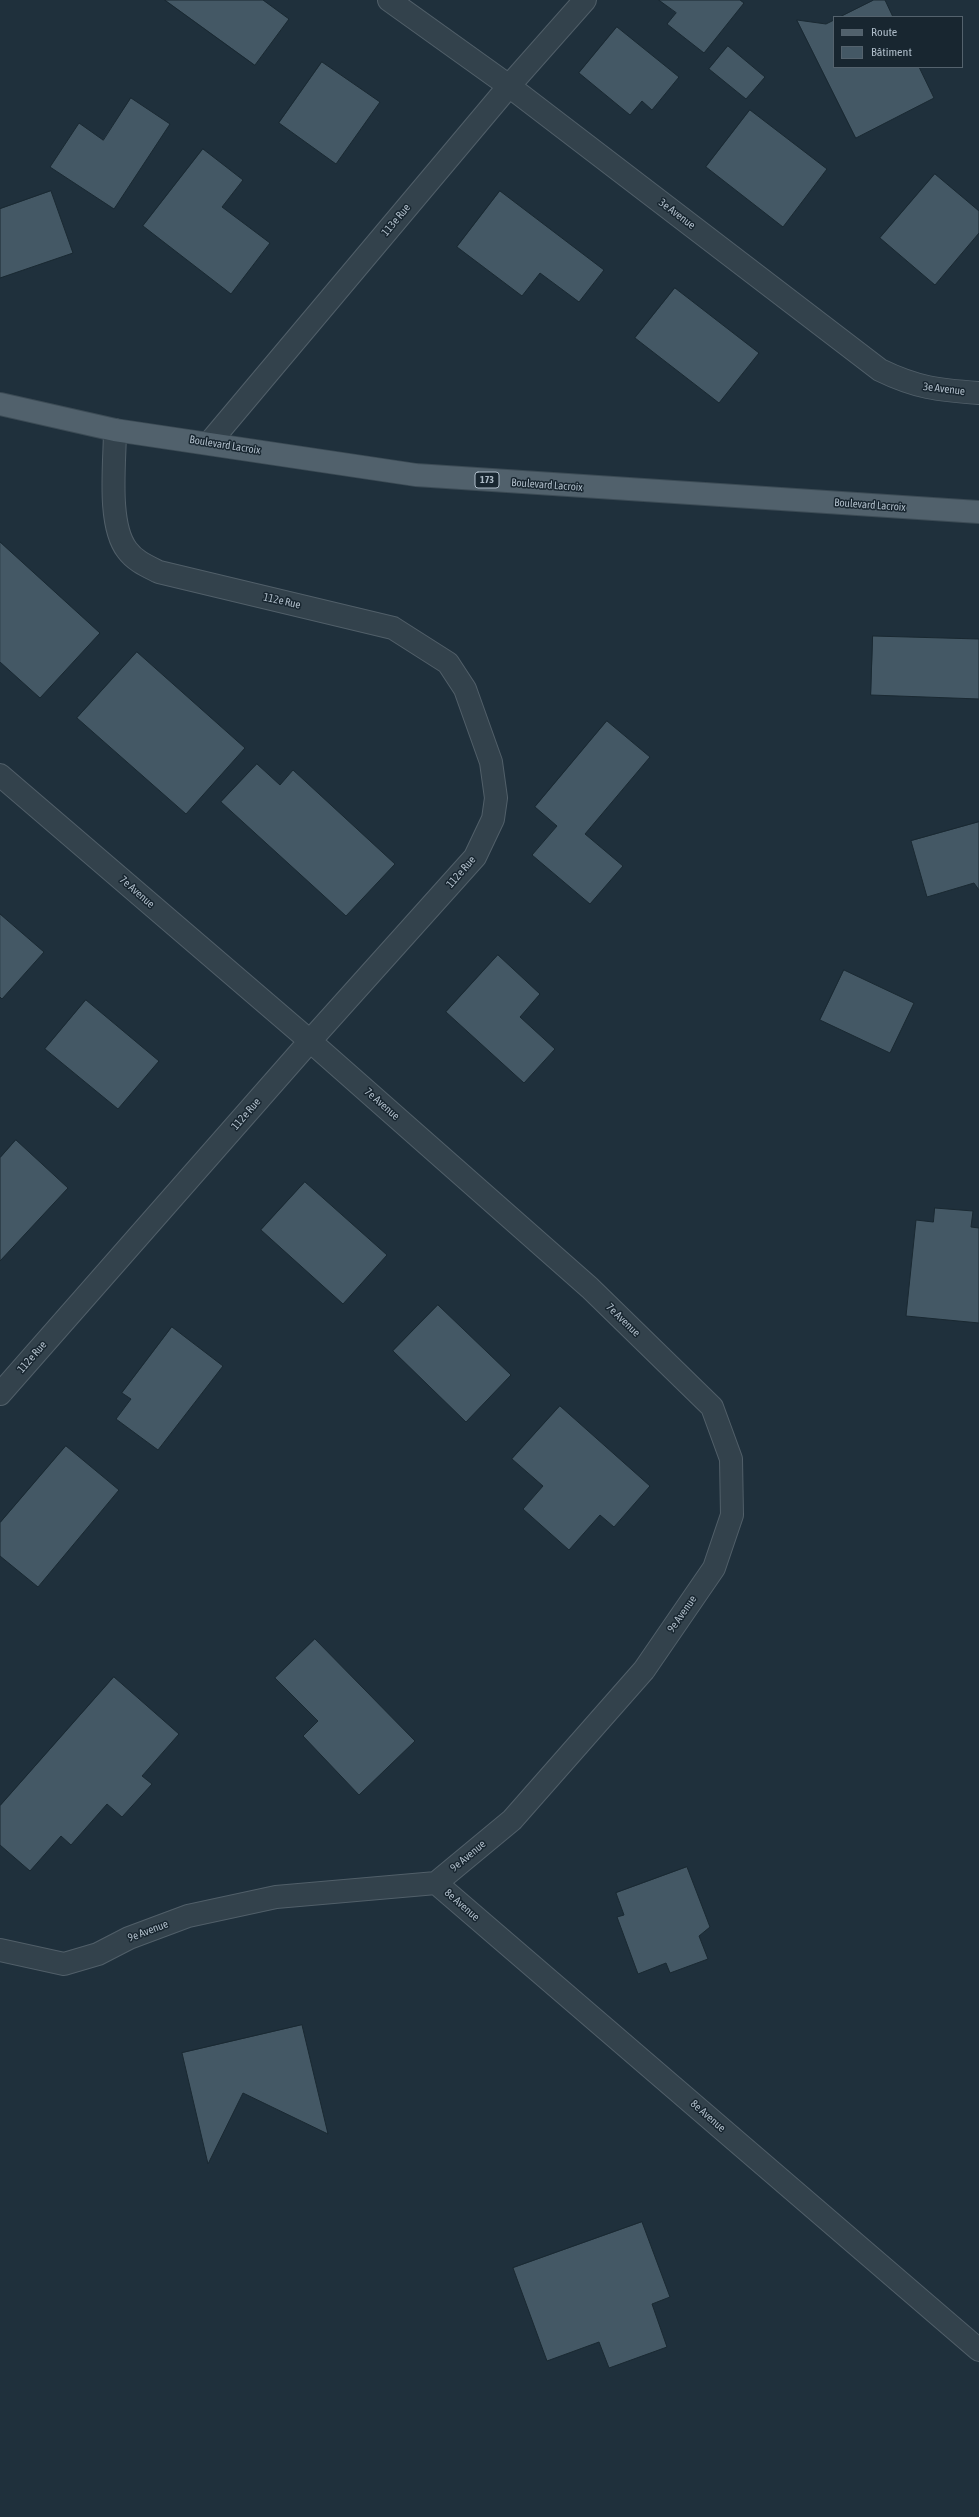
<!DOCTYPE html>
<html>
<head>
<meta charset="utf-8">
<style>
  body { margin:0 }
  #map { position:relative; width:979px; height:2517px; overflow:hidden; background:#1f303c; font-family:"Asap Condensed",sans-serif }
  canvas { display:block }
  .legend { position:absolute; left:833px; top:16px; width:130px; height:52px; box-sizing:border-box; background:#182630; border:1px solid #54626d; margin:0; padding:5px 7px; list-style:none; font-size:12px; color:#aebcc8 }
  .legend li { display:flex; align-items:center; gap:8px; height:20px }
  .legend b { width:20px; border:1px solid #54626d }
</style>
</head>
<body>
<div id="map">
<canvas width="979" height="2517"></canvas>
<ul class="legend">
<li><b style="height:5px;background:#51616c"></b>Route</li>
<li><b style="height:11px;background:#445865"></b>Bâtiment</li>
</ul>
</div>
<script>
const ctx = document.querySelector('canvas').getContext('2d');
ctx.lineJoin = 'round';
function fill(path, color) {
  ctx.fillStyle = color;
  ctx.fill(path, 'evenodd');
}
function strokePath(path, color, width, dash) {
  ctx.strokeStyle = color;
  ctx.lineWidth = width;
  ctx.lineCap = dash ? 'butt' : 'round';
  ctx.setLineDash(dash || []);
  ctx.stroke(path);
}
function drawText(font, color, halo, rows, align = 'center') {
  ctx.font = font + ' "Asap Condensed",sans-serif';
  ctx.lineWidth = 3;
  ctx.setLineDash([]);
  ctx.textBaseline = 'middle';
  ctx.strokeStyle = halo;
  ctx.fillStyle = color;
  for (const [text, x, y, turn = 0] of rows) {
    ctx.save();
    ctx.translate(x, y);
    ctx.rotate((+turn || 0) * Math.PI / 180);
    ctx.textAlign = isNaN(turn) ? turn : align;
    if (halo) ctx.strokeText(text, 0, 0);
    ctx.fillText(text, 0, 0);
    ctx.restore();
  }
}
const building = new Path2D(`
  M165 0H263L289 19 255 65Z
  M659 0H740L744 3 704 53 667 24 676 13Z
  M874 0H885L893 17H840Z
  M797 20 826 24 834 20V67H919L934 98 856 138Z
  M617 27 679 77 652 110 642 101 630 115 579 73Z
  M728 46 765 77 746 99 709 69Z
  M322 62 380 102 336 164 279 123Z
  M131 98 170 124 114 209 50 167 79 123 103 140Z
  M750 110 827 169 783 227 706 167Z
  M203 149 243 180 222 207 270 243 231 294 143 226Z
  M935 174 979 211V233L935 285 880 238Z
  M51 191 73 253 0 278V209Z
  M500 191 604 270 579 302 540 273 522 296 457 247Z
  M675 288 759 353 719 403 635 338Z
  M0 542 100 633 40 698 0 662Z
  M873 636 979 639V699L871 695Z
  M137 652 245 748 186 814 77 718Z
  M607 721 650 757 585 834 623 866 590 904 532 855 557 826 535 807Z
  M257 764 280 785 293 770 395 864 346 916 221 802Z
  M979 822V890L974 883 927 897 911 841Z
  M0 914 44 952 2 999 0 997Z
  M498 955 540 994 520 1017 555 1049 524 1083 446 1012Z
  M844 970 914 1003 890 1053 820 1020Z
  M86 1000 159 1061 118 1109 45 1049Z
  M16 1140 68 1188 0 1261V1158Z
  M305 1182 387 1255 343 1304 261 1230Z
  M935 1208 973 1211 971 1227 979 1228V1323L906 1316 916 1220 933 1222Z
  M438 1305 511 1375 466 1422 393 1351Z
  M172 1327 223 1366 158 1450 116 1419 131 1399 122 1393Z
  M560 1406 650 1486 614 1527 600 1515 569 1550 523 1509 543 1486 512 1459Z
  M66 1446 119 1490 38 1587 0 1556V1523Z
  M315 1639 415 1741 359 1795 303 1736 318 1721 275 1678Z
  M114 1677 179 1734 142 1776 152 1784 122 1817 107 1804 71 1845 61 1836 30 1871 0 1845V1806Z
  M687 1867 710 1927 699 1936 708 1959 670 1973 666 1963 638 1974 617 1917 624 1915 616 1893Z
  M302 2025 328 2134 243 2093 208 2164 182 2053Z
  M642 2222 670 2297 652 2304 667 2347 609 2368 599 2342 547 2361 513 2268Z`);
fill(building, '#445865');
strokePath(building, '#1a2932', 1);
const street = new Path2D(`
  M389 0 509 86 880 370C917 388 938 390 979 393
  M210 442 509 86 585 0
  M0 775 310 1041 590 1288 712 1407 731 1459 732 1515 714 1568 644 1670 512 1820 436 1883 276 1897 188 1916 129 1938 98 1954 64 1964 0 1950
  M0 1394 310 1041 475 857 493 819 496 798 491 762 465 689 448 663 393 628 159 572C147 566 135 561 127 550 107 524 115 461 115 430
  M436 1883 979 2350`);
const primary = new Path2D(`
  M0 404 115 430 416 475 979 512`);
strokePath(street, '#515f69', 24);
strokePath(primary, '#3c4b55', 24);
strokePath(street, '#33424c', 22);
strokePath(primary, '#51616c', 22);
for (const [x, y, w] of [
  [487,480,24]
]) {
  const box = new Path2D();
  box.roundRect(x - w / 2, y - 8, w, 16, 3);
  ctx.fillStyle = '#182630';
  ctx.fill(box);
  strokePath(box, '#aebcc8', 1);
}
drawText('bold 10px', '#aebcc8', null, [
  ["173",487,480]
]);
drawText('11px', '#aebcc8', '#182630', [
  ["3e Avenue",677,214,37],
  ["113e Rue",396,220,-50],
  ["3e Avenue",944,389,7],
  ["Boulevard Lacroix",225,445,9],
  ["Boulevard Lacroix",547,485,4],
  ["Boulevard Lacroix",870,505,4],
  ["112e Rue",282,601,13],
  ["112e Rue",461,872,-49],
  ["7e Avenue",137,892,41],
  ["7e Avenue",382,1104,41],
  ["112e Rue",246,1114,-49],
  ["7e Avenue",623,1320,44],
  ["112e Rue",32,1357,-49],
  ["9e Avenue",682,1614,-55],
  ["9e Avenue",468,1856,-40],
  ["8e Avenue",462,1905,41],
  ["9e Avenue",148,1931,-21],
  ["8e Avenue",708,2116,41]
]);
</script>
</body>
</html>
